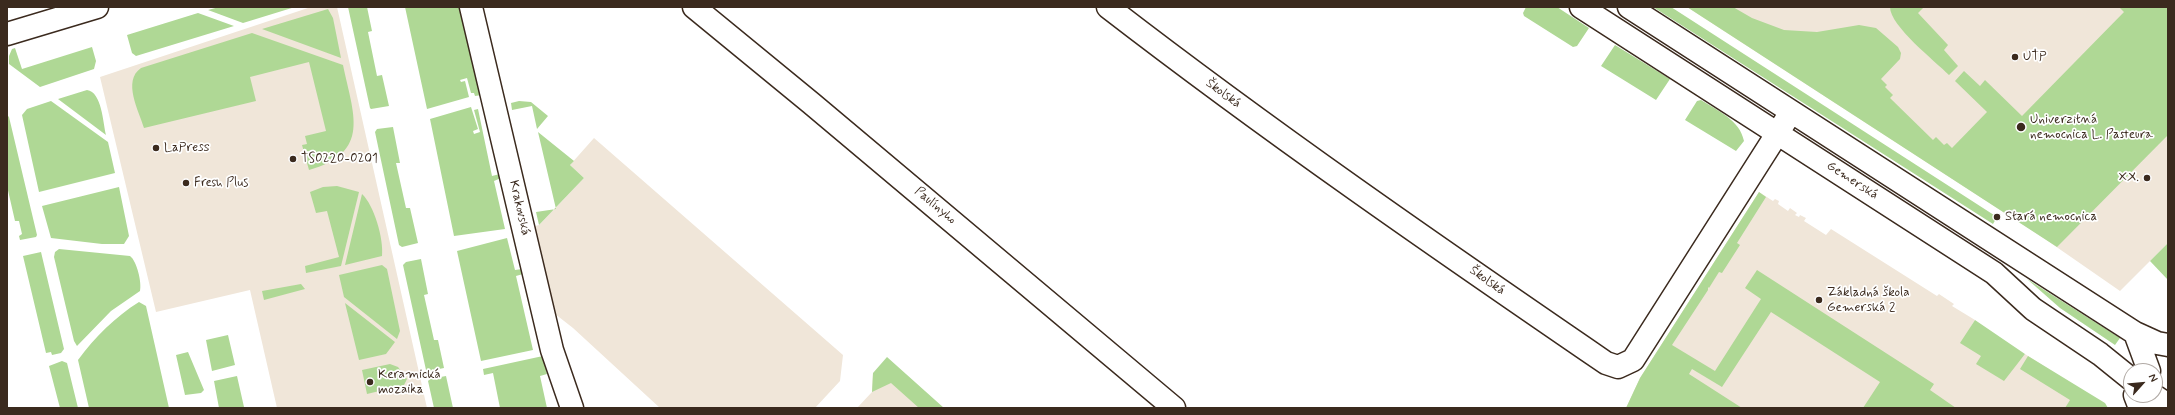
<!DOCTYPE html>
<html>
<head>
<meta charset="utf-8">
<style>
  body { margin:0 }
  #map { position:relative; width:2175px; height:415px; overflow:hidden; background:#fff; font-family:Mynerve,sans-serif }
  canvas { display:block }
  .frame { position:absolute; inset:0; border:8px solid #3b2a1e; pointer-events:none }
  .north { position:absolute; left:2123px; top:363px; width:40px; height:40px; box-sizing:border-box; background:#fff; border:1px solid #b1aaa5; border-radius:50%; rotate:63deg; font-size:11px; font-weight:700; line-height:16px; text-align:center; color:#3b2a1e }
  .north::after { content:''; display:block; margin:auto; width:14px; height:18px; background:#3b2a1e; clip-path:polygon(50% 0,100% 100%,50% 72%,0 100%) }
</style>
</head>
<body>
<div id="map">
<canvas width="2175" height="415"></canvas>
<div class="frame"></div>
<div class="north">N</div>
</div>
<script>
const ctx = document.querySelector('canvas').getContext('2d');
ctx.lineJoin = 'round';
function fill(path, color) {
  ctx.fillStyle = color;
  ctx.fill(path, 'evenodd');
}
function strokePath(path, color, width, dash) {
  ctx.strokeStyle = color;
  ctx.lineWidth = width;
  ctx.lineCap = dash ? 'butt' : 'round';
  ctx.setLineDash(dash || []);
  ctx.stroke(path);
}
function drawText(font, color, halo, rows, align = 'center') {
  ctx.font = font + ' Mynerve,sans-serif';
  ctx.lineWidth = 3.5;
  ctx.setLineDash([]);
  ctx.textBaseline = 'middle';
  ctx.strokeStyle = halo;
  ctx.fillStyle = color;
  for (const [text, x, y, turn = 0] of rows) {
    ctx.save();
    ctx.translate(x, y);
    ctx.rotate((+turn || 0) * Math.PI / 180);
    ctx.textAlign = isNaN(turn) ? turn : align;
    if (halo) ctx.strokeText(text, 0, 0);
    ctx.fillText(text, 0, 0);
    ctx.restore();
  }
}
fill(new Path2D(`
  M311 7H337L427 408H277L250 290 156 312 100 77Z
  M1687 7H2168V243L2120 291 2045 239Z
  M594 138 843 355 840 381 815 408H660L573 328 541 303 524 229 539 225 584 178 570 165Z
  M1759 192 1773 201 1775 199 1779 201 1778 204 1788 211 1790 208 1797 213 1795 215 1799 217 1800 215 1806 218 1804 221 1826 235 1831 229 1937 296 1939 294 1954 304 1952 306 1975 320 1970 328 2020 360 2025 354 2083 391 2072 408H1626L1640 378Z
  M873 373 944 408H857L872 392Z`), '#f0e6d9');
fill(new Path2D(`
  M219 7H295L243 23 208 10Z
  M348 7H367L372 31 368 32 377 76 382 75 389 106 371 109 370 108Z
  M405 7H462L482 95 475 96 474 93H471L467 78 460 80 461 82 465 81 469 97 427 109Z
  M1526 7H1557L1589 28 1577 46 1573 47 1524 16 1523 13Z
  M1653 7H1671L1997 217 1993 224Z
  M1687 7H1733L1752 18 1784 30 1817 32 1859 25 1876 28 1898 47 1901 53 1900 59 1881 79 1887 85 1885 87 1893 95 1890 98 1933 140 1936 137 1944 145 1947 143 1952 148 1987 112 1955 81 1964 71 1980 86 1985 80 2022 116 2124 12 2119 7H2168V135L2057 247Z
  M1890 7H1924L1918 13 1948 45 1944 50 1958 66 1949 75C1935 61 1890 26 1890 7Z
  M328 9 333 18 341 58 262 29Z
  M198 13 234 26 136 56 132 53 127 35Z
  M252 33 343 65C353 114 372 152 309 170L302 145 307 144 305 136 326 131 309 62 250 77 256 101 144 128C139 111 122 81 141 68Z
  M1615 45 1670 79 1656 100 1601 66Z
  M92 47 96 61 94 69 40 87 9 64V56L12 49 15 48 22 69Z
  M87 90C102 92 103 123 106 135L58 99Z
  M1701 100C1718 111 1740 120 1744 141L1736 151 1685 120 1697 101Z
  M51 101 108 142 115 173 39 192 22 115 27 109Z
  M519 101 531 102 548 116 537 129 532 106 512 110 511 103Z
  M471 107 478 129 473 131 474 134 480 132 474 110 478 109 492 176 500 174 501 178 494 181 505 229 454 236 430 119Z
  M7 115 9 117 37 235 36 237 20 240 19 236 22 234 19 221H15L7 186Z
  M393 127 400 163H396L406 208H410L418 243 402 247 399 245 375 132 377 129Z
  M538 132 574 161 570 165 584 178 539 225 536 212 556 209Z
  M337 186 359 192 341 266 306 273 305 266 339 257 327 211 316 213 310 192 323 187Z
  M119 187 129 236 124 244H102L51 238 42 206Z
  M1759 192 1766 197 1737 243 1740 245 1722 273 1719 272 1709 288 1708 287V290L1672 345 1715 371 1761 299 1745 288 1757 270 1934 384 1930 390 1956 408H1863L1880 382 1771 312 1722 387 1692 369 1689 374 1742 408H1626L1640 378Z
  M362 194C374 205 384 239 382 256L345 265Z
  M507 238 515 270 522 269 523 274 516 276 533 350 481 361 457 251Z
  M2168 243V280L2150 261Z
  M59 249 130 256C137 261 142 283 140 291L111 311 77 346 74 341 54 257 55 252Z
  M41 252 64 349 61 353 52 355 51 352 46 353 23 256Z
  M421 259 428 294 424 295 434 340H438L444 368 429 371 426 370 403 265 406 262Z
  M382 265 387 269 400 331 397 339 344 297 339 275Z
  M2027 279 2120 338 2115 345 2060 308Z
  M301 284 305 289 264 300 262 291Z
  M139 302 146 306 169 408H89L78 360C95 337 115 317 139 302Z
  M345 303 395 342 386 354 359 360Z
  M1975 320 2025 354 2004 381 1976 364 1981 356 1960 343Z
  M228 335 235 365 212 371 206 340Z
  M188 352 204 390 201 393 185 395 176 355Z
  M543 356 547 374 540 376 547 408H500L493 373 484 375 483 369Z
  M2028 356 2105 403 2108 408H2065L2070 400 2020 369Z
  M887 357 944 408H919L891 383 872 392 873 373Z
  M62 361 67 363 78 408H60L49 366Z
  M390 364 398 367 407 379 404 385 367 394 362 370Z
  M237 376 244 407 219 408 214 381Z
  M446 376 453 408H434L428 381 430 379Z`), '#afd895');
const minor = new Path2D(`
  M471 7 552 350 572 408
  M694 7 811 103 1174 408
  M1108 7C1270 132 1438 248 1606 363L1618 367 1633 360 1791 112
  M1581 7 1994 273 2033 309 2100 354 2131 379
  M1629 7 2135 333 2157 343 2168 345
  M7 34 97 7
  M2135 333 2149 371
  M2135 395 2140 408
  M2153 395 2168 405`);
strokePath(minor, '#3b2a1e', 25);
strokePath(minor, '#fff', 22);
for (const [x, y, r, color] of [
  [2015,57,4,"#3b2a1e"],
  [2021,127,5,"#3b2a1e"],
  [156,148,4,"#3b2a1e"],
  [293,159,4,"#3b2a1e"],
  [2147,178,4,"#3b2a1e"],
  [186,183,4,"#3b2a1e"],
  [1997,217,4,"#3b2a1e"],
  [1819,300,4,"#3b2a1e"],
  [370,382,4,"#3b2a1e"]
]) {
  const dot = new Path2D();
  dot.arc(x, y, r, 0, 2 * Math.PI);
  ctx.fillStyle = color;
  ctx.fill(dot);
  strokePath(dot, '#fff', 1.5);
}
drawText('13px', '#3b2a1e', '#fff', [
  ["UTP",2023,57],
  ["Univerzitná",2030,120],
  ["nemocnica L. Pasteura",2030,135],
  ["LaPress",164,148],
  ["TS0220-0201",301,159],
  ["XX.",2139,178,"right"],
  ["Fresh Plus",194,183],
  ["Stará nemocnica",2005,217],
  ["Základná škola",1827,293],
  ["Gemerská 2",1827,308],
  ["Keramická",378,375],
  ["mozaika",378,390]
], 'left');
drawText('13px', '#3b2a1e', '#fff', [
  ["Školská",1223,94,36],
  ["Gemerská",1852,181,33],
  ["Paulínyho",935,206,40],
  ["Krakovská",519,208,77],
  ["Školská",1487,281,35]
]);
</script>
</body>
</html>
